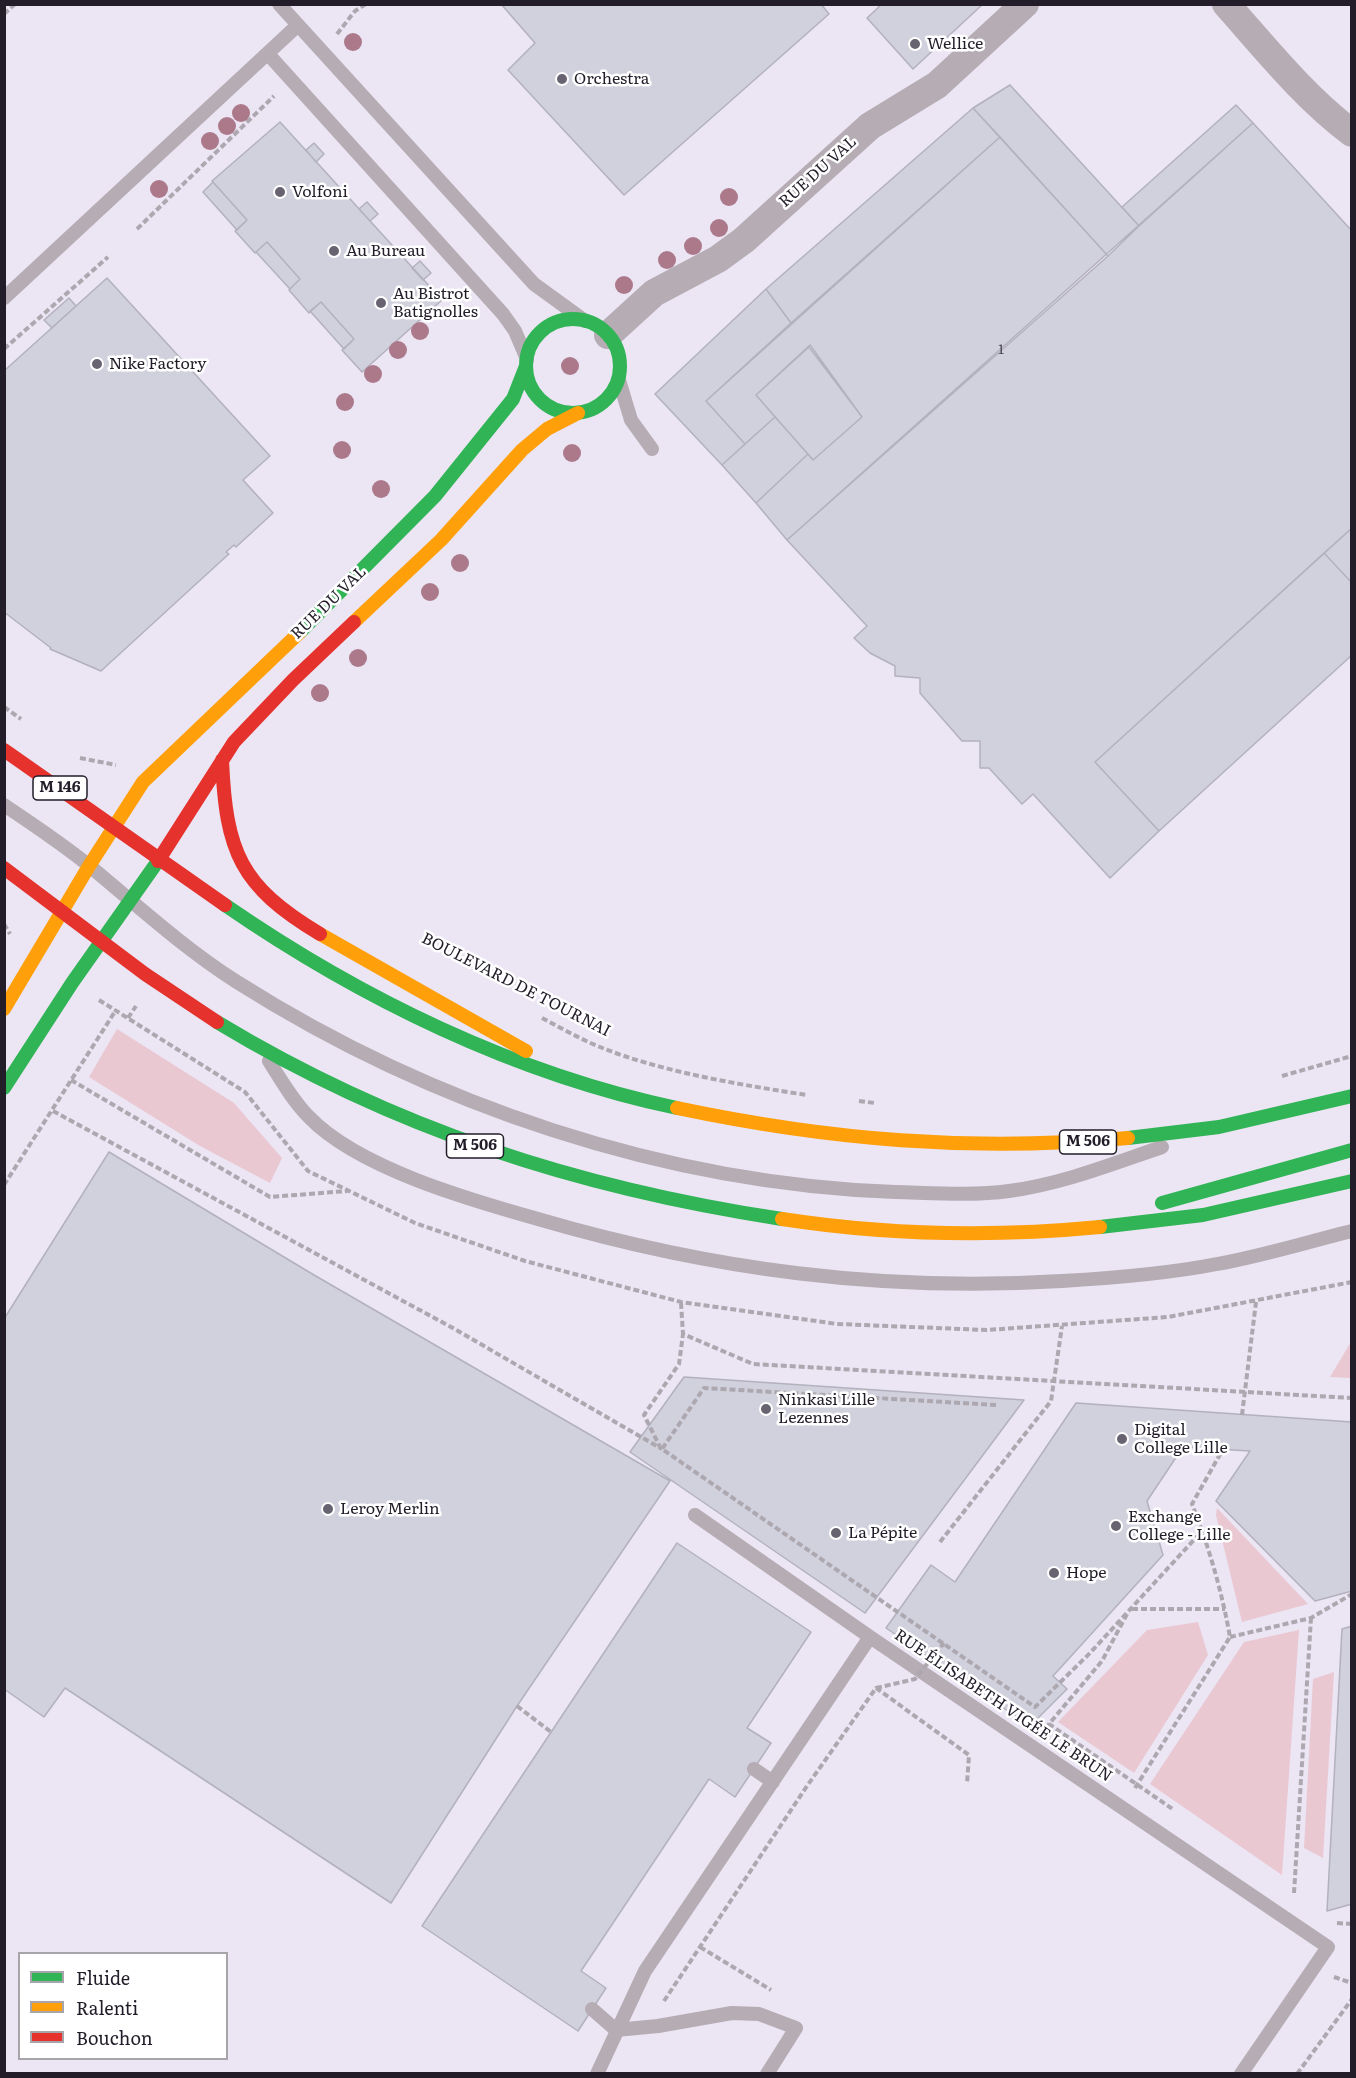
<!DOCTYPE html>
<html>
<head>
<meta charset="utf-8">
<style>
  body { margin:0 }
  #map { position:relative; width:1356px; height:2078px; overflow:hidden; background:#ebe5f4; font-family:Literata,serif }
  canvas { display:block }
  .frame { position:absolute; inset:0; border:6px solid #221d29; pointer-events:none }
  .legend { position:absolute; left:18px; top:1952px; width:210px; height:108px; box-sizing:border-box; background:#fff; border:2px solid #a7a5a9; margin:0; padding:8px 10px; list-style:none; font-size:18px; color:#221d29 }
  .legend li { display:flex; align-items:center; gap:12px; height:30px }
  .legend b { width:30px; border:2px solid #a7a5a9 }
</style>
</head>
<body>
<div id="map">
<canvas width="1356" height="2078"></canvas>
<div class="frame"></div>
<ul class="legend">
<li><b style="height:8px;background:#30b455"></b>Fluide</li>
<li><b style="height:8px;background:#ff9f0a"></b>Ralenti</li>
<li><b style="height:8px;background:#e5322d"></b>Bouchon</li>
</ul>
</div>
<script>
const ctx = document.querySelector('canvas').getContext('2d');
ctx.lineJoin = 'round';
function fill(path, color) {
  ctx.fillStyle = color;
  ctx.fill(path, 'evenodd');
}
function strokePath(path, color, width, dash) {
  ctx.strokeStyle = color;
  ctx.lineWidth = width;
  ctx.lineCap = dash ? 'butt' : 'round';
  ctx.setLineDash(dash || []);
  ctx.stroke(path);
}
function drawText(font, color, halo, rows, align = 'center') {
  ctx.font = font + ' Literata,serif';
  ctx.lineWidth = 5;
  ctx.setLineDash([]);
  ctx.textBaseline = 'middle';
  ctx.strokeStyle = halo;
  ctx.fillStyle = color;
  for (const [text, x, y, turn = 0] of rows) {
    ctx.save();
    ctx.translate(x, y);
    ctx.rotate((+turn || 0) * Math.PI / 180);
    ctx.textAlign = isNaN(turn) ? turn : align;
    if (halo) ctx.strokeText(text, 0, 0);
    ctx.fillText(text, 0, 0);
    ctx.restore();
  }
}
fill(new Path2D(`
  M117 1029 234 1103 282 1158 270 1183 200 1146 89 1077Z
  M1351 1342V1378L1330 1377Z
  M1217 1508 1308 1604 1242 1622 1216 1515Z
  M1198 1622 1208 1655 1134 1773 1058 1722 1147 1630Z
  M1299 1630 1282 1875 1150 1784 1244 1642Z
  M1334 1672 1323 1858 1304 1848 1313 1679Z`), '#eac8d2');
const building = new Path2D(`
  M501 4H821L829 14 624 195 508 70 535 43Z
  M882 4H983L913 69 867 18Z
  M1010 85 1139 226 1108 256 973 108Z
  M1236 105 1253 123 1139 226 1122 207Z
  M973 108 1000 137 791 323 766 289Z
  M280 122 442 300 362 372 342 350 354 339 321 302 309 313 289 290 300 279 267 242 255 253 235 231 247 220 212 181Z
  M1253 123 1352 231V528L1095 762 1159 831 1110 878 1033 794 1022 804 989 768H980V741H962L920 693V678L895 676V666L870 653 854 638 867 626 787 540Z
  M1000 137 1108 256 787 540 756 503 808 454 813 460 862 417 810 345 756 395 775 417 745 444 706 401Z
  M314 143 324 154 316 162 306 150Z
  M213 182 247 220 237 230 203 192Z
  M367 202 378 214 370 221 359 209Z
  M267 242 300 279 290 289 256 252Z
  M420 261 431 273 423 280 412 268Z
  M107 278 270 456 243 480 273 513 236 547 234 545 226 552 229 554 220 562 101 671 50 649 51 648 4 612V371Z
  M766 289 791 323 706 401 745 444 722 465 655 394Z
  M69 298 76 306 52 328 44 320Z
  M321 302 354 339 344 349 310 311Z
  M809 347 862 417 813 460 756 395Z
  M775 417 808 454 756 503 722 465Z
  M1352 528V583L1324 553Z
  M1324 553 1352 583V655L1159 831 1095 762Z
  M109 1152 314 1275 670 1481 517 1706 391 1903 65 1688 44 1717 4 1689V1319Z
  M684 1377 1024 1400 865 1613 630 1452Z
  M1076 1403 1352 1422V1591L1315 1601 1216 1501 1250 1451 1183 1447 1147 1501 1163 1555 1053 1676 1067 1689 1030 1726 886 1628 931 1565 955 1582Z
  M677 1543 811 1632 747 1728 771 1743 735 1797 709 1779 581 1971 606 1988 578 2031 422 1926Z
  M1352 1626V1904L1327 1911 1342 1629Z`);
fill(building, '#d1d1dd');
strokePath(building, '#b2b1bd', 1.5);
strokePath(new Path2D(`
  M4 14 15 4
  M337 34 355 11 366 4
  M137 229 274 96
  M4 349 108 257
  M4 707 21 719
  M80 758 116 765
  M4 924 10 934
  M99 1000 245 1092 308 1171 415 1223 525 1261 681 1302 837 1324 987 1330 1168 1317 1352 1282
  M128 1018 136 1006
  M542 1018C561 1028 580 1039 600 1047 661 1072 742 1085 807 1095
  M1282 1076 1352 1056
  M71 1080 270 1197 347 1191
  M859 1101 875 1103
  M53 1111 451 1327 662 1449
  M4 1185 116 1010
  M681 1303 683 1334 753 1364 1352 1398
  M996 1405 704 1388 662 1449 1035 1707 1090 1653 1203 1530
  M1242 1415 1256 1302
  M661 1449 644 1415 679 1364 683 1334
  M940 1542 1051 1401 1062 1326
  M1132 1609H1225
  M1127 1614 1102 1661 1049 1724 1174 1810
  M1230 1637 1311 1618 1352 1594
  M517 1706 551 1732
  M1135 1788 1230 1637C1222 1592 1209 1547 1192 1504L1223 1449
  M1294 1893 1311 1618
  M1337 1923 1352 1924
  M700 1947 771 1990
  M1334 1977 1352 1983
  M664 2001 807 1786 876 1688 969 1755 967 1784
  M1297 2074 1352 1999`), '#ada7af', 4, [6, 3]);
strokePath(new Path2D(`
  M279 4 534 284 585 321
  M268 54 503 314 515 331 527 359
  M4 298 298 25
  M619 380 631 420 652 449
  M4 805C34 825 64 845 92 868 139 907 185 949 237 982 431 1105 665 1184 895 1192 933 1193 972 1196 1009 1191 1062 1184 1112 1164 1162 1147
  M269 1061C281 1080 293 1101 309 1117 358 1168 470 1200 538 1219 712 1270 882 1292 1062 1281 1114 1278 1166 1274 1217 1264 1262 1256 1307 1242 1352 1231
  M695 1515 870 1637
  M754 1769 773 1782
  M592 2009 616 2030 658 2026 732 2013 759 2014 796 2028 767 2074
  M597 2074 645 1971 870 1637 1328 1947 1241 2074`), '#b5acb4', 14);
strokePath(new Path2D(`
  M1226 4C1266 49 1304 97 1352 133
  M608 335 654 293 718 259 744 240 870 126 937 85 1025 4`), '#b5acb4', 28);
strokePath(new Path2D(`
  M526 366a47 47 0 1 1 94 0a47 47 0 1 1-94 0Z
  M300 632 435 496 513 399 526 366
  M225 905C360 998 515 1074 677 1108
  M217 1022C394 1129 578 1188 782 1219
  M4 1088 72 983 158 861
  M1128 1138 1219 1127 1352 1096
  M1162 1203 1352 1150
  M1100 1227 1203 1215 1352 1181`), '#30b455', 14);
strokePath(new Path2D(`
  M354 622 441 540 522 450 547 429 578 413
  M320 934 526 1051
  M4 1009 89 866 143 782 300 632
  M677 1108C829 1140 972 1152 1128 1138
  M782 1219C886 1235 995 1237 1100 1227`), '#ff9f0a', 14);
strokePath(new Path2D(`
  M4 750 225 905
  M222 760C226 852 240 886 320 934
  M158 861 234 742 293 680 354 622
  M4 868 145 974 217 1022`), '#e5322d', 14);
strokePath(new Path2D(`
  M876 1688 915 1679 944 1643`), '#ada7af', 4, [6, 3]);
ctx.fillStyle = '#ab798a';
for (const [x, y] of [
  [353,42],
  [241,113],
  [227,126],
  [210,141],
  [159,189],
  [729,197],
  [719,228],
  [693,246],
  [667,260],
  [624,285],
  [420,331],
  [398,350],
  [570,366],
  [373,374],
  [345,402],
  [342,450],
  [572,453],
  [381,489],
  [460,563],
  [430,592],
  [358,658],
  [320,693]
]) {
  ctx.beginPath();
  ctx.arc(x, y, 9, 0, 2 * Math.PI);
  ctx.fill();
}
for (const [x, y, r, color] of [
  [915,44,6,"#686370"],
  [562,79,6,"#686370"],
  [280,192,6,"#686370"],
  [334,251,6,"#686370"],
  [381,303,6,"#686370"],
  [97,364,6,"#686370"],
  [766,1409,6,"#686370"],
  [1122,1439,6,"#686370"],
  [328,1509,6,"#686370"],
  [1116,1526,6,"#686370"],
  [836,1533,6,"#686370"],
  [1054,1573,6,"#686370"]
]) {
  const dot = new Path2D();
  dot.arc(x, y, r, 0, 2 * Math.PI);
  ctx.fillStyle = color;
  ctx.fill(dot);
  strokePath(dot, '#fff', 2);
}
drawText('14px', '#4e4a56', null, [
  ["1",1001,350]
]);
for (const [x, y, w] of [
  [60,788,54],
  [1088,1142,57],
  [475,1146,57]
]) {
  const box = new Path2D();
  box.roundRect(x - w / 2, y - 12, w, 24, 4.5);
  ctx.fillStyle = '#fff';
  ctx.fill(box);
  strokePath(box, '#221d29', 1.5);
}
drawText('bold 15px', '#221d29', null, [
  ["M 146",60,788],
  ["M 506",1088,1142],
  ["M 506",475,1146]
]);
drawText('16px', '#221d29', '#fff', [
  ["Wellice",927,44],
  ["Orchestra",574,79],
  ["Volfoni",292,192],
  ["Au Bureau",346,251],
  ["Au Bistrot",393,294],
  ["Batignolles",393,312],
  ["Nike Factory",109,364],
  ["Ninkasi Lille",778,1400],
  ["Lezennes",778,1418],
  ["Digital",1134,1430],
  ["College Lille",1134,1448],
  ["Leroy Merlin",340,1509],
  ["Exchange",1128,1517],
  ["College - Lille",1128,1535],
  ["La Pépite",848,1533],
  ["Hope",1066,1573]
], 'left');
drawText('16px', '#221d29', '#fff', [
  ["RUE DU VAL",818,172,-42],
  ["RUE DU VAL",329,603,-44],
  ["BOULEVARD DE TOURNAI",516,985,27],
  ["RUE ÉLISABETH VIGÉE LE BRUN",1003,1706,34]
]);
</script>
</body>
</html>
